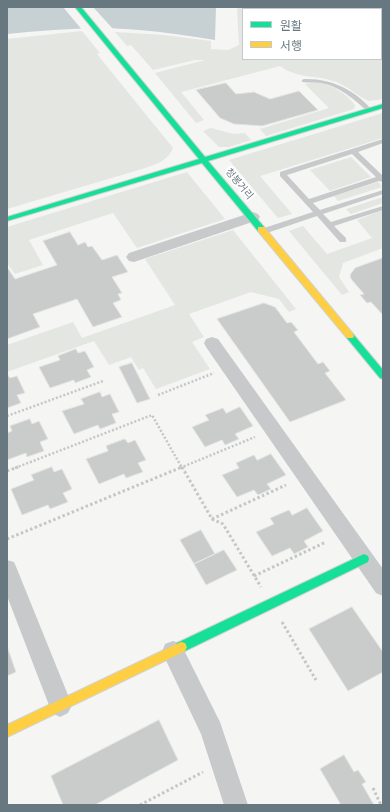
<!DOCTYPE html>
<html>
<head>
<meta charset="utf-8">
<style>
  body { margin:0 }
  #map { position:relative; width:390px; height:812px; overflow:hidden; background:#f5f5f4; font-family:"PT Sans Narrow","Noto Sans KR",sans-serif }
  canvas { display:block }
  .frame { position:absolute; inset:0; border:8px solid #687881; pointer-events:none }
  .legend { position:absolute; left:242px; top:8px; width:140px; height:52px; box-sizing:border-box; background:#fff; border:1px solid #c3c9cd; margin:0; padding:5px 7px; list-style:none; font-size:12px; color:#687881 }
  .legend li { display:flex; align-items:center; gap:8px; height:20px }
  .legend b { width:20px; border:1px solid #c3c9cd }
</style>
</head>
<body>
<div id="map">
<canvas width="390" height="812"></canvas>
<div class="frame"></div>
<ul class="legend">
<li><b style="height:5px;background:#16e098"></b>원활</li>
<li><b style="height:5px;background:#ffcf43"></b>서행</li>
</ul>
</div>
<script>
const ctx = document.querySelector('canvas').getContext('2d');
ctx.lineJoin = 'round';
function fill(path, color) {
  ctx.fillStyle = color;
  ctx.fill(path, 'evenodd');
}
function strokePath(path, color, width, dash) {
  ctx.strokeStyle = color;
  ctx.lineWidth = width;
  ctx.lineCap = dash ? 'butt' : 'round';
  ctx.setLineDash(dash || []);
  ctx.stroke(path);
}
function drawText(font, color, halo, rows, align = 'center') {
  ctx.font = font + ' "PT Sans Narrow","Noto Sans KR",sans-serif';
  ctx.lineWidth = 4;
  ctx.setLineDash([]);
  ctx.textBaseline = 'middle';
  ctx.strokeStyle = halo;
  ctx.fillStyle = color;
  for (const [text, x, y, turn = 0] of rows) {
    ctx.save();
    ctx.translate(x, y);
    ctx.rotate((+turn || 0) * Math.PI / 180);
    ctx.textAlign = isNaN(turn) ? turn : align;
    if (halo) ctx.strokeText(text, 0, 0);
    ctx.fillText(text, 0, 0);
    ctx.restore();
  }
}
fill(new Path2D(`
  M237 7H329L332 9H243V59H381V26H383V99L369 101C357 96 348 86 336 82 315 74 300 80 280 66L181 92 204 120 196 123 155 73 205 60H195L153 70 131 45 127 46 115 32 164 35 211 41V49L228 50 239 45Z
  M82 31 100 53 97 54 173 148C167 162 156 164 142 169L7 209V39Z
  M318 82C332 85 346 93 355 105L354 109 266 136 260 129 329 108 305 84Z
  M383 113V138L260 176 292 214 278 218 229 160Z
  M211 128 234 134 245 133 251 140 229 147H219L203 131Z
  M351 157 371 177 330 191 310 170Z
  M187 172 225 219 137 248 113 213 29 240 43 265 15 274 7 263V227Z
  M378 182 382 187 338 201 334 196Z
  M383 197V203L351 214 346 209Z
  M383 210V248L343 263 339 277 349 292 342 295 289 231 303 226 327 254 372 238 357 220Z
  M233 230 296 309 289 312 279 299 251 292 189 314 204 337 192 342 210 369 156 389 143 368 139 370 131 357 109 365 94 341 7 372V345L73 322 82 338 175 305 145 259Z`), '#e4e6e1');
fill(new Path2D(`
  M7 7H216L215 40C190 36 164 32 139 30 95 26 51 30 7 34Z`), '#c7d0d2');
fill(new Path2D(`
  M63 7H93L114 30 83 31Z`), '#f5f5f4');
const building = new Path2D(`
  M226 83 236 94 254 92 270 99 299 91 318 110 262 126 234 124 220 118 196 90Z
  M70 232 78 245 85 242 88 247 92 246 102 260 117 255 128 272 112 277 122 293 118 294 121 300 113 303 122 317 93 327 77 299 33 314 40 327 7 339V267L15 279 57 265 43 241Z
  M383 258V315L371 302 367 303 360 295 364 294 351 279 350 275 355 268Z
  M264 303 275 307 287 323 291 322 298 330 294 332 318 364 323 362 330 371 325 373 346 400 290 422 217 319Z
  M76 349 78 353 85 351 94 367 87 370 91 377 75 383 74 380 50 388 39 367 60 360 58 356Z
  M132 363 150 399 137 403 119 367Z
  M7 374 10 378 17 376 25 393 17 395 21 403 7 408Z
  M100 392 102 397 110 394 119 412 112 414 116 423 100 429 98 425 74 434 62 411 84 404 81 399Z
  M240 407 253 426 235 434 239 439 225 445 222 440 205 447 192 427 209 420 205 415 223 408 226 413Z
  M30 419 32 424 39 421 48 439 40 442 44 451 27 457 26 453 7 460V433L12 431 10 426Z
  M125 439 128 443 135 440 146 460 138 463 143 472 126 478 124 474 99 484 86 459 108 451 106 446Z
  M271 454 286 475 267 484 271 489 258 495 254 490 237 497 222 475 239 468 236 463 254 455 257 460Z
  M52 467 54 472 62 469 72 489 63 493 68 502 50 509 48 505 22 515 11 489 34 480 31 475Z
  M307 508 323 531 304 541 308 547 294 554 290 548 272 556 256 532 274 524 270 518 289 510 292 515Z
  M201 530 215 554 194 564 180 540Z
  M224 550 237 570 206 585 194 564Z
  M352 607 383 652V672L348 691 309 629Z
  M7 646 16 672 7 676Z
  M159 720 178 760 95 805H63L51 776Z
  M344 755 354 772 358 770 366 782 362 784 374 805H341L320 769Z`);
fill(building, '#cacccc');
strokePath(building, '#e4e4e4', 1);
const fast = new Path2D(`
  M75 7H81L205 157 383 104V108L208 161 264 227V231H258L202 163 7 221V217L199 159Z
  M350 333 353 334 383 370V379L380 378 347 338 346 336Z
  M364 554 368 556 369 559 368 562 185 651 181 652 177 651 175 647 177 643Z`);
const slow = new Path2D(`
  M258 227H264L353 334 354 336 353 338H347L258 231Z
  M181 642 185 643 187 647 185 651 7 737V725Z`);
strokePath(fast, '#d1d2d2', 2);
strokePath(slow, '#d1d2d2', 2);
strokePath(new Path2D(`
  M158 395 214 373
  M7 416 103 381
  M15 468 152 415 182 468
  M180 468 255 437`), '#c5c6c7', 2.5, [2, 2]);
strokePath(new Path2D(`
  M182 467 212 519 223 524 261 587
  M7 471 18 467
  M212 519 286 485
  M7 539 182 467
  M254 576 326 542
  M282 622 316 680
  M373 788 381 805
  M140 805 203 772`), '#c5c6c7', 3, [2.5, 2.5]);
fill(new Path2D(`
  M304 79C331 78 355 90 372 110L367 111C354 99 339 86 321 83 314 82 308 83 302 82V80Z
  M383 139V143L358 152 383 176V182L379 181 313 203 320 210 383 190V194L323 214 331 222 383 206V210L334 226 346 238V242H340L317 216 267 233H261V229L313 212 280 176V172ZM352 154 376 177 309 199 287 175Z`), '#c7c9ca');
fill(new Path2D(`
  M253 212 258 214 260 217 258 220 134 262 129 261 126 257 129 253Z
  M212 337 218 339 383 569V596L376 593 206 347 204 343 206 339Z
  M7 560 14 562 17 569 72 705 68 713 60 717 52 713 7 596Z
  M173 641 181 644 220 722 248 805H224L201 734 162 652 165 644Z`), '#c7c9ca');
fill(fast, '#16e098');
fill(slow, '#ffcf43');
drawText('10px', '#687881', '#fff', [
  ["청봉거리",239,184,50]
]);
</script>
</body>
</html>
